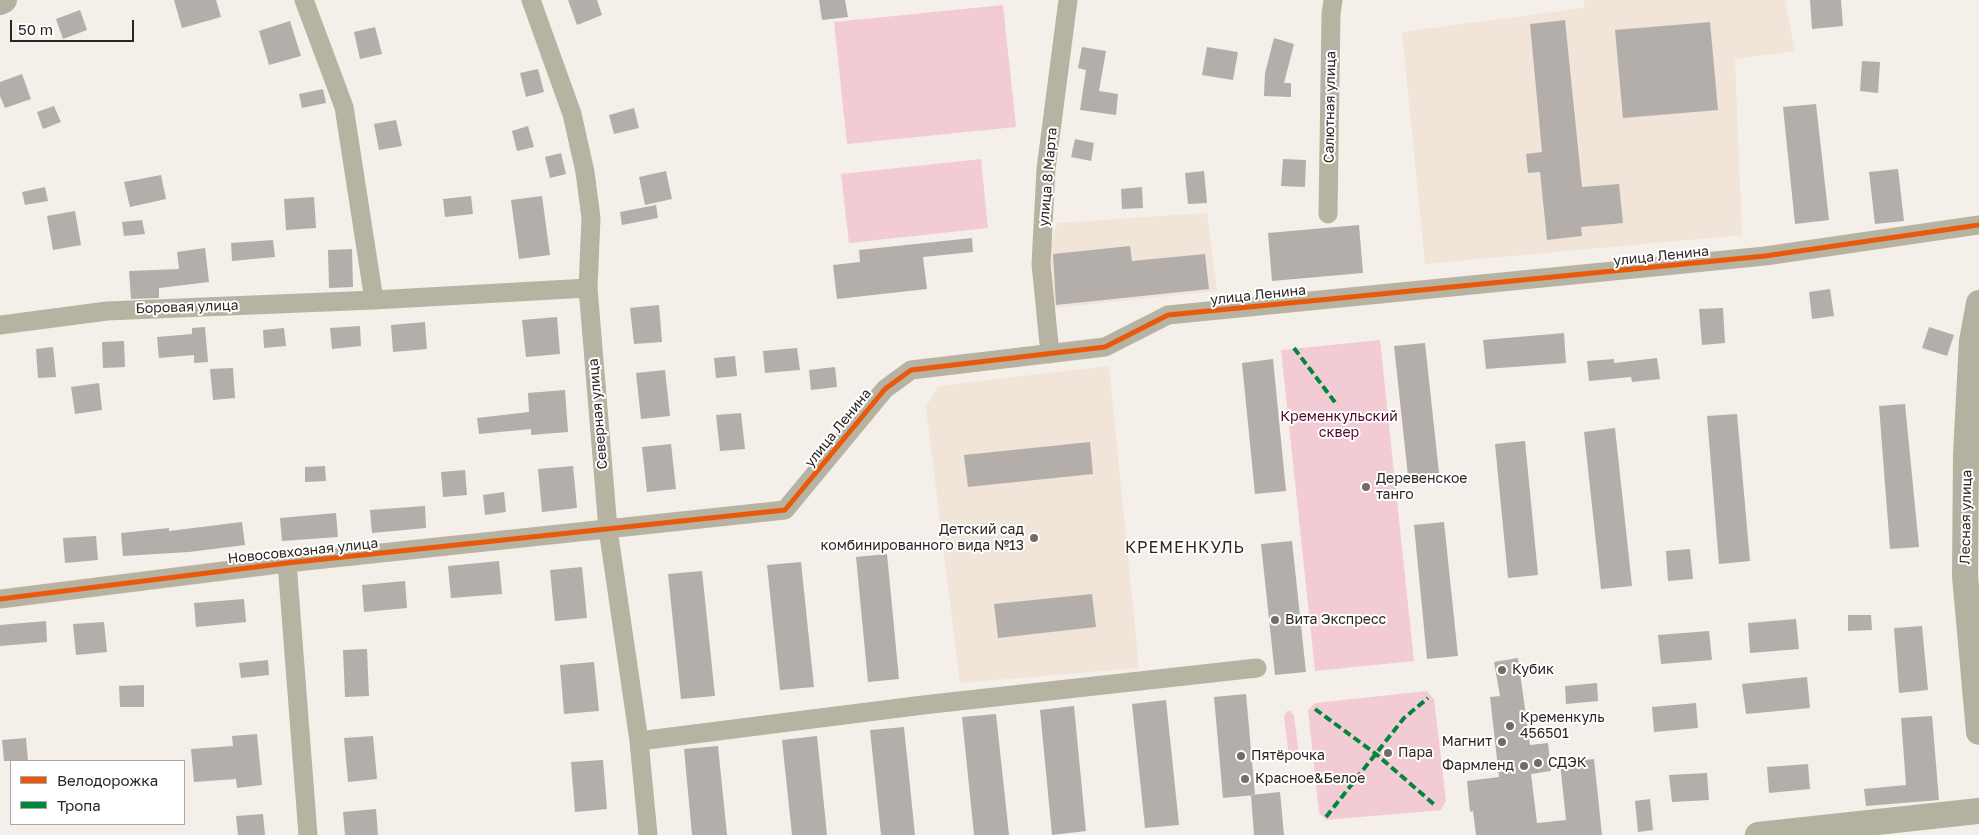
<!DOCTYPE html>
<html>
<head>
<meta charset="utf-8">
<style>
  body { margin:0 }
  #map { position:relative; width:1979px; height:835px; overflow:hidden; background:#f5efe9; font-family:"Golos Text",sans-serif }
  canvas { display:block }
  .legend { position:absolute; left:10px; top:760px; width:175px; height:65px; box-sizing:border-box; background:#fff; border:1px solid #aaa8a7; margin:0; padding:6px 9px; list-style:none; font-size:15px; color:#2b2622 }
  .legend li { display:flex; align-items:center; gap:10px; height:25px }
  .legend b { width:25px; border:1px solid #aaa8a7 }
  .scale { position:absolute; left:10px; top:20px; width:124px; height:22px; box-sizing:border-box; border:2px solid #2b2622; border-top:0; padding-left:6px; font-size:15px; line-height:18px; white-space:nowrap; color:#2b2622; -webkit-text-stroke:4px #fff; paint-order:stroke }
</style>
</head>
<body>
<div id="map">
<canvas width="1979" height="835"></canvas>
<ul class="legend">
<li><b style="height:6px;background:#e8590c"></b>Велодорожка</li>
<li><b style="height:6px;background:#00873e"></b>Тропа</li>
</ul>
<div class="scale">50 m</div>
</div>
<script>
const ctx = document.querySelector('canvas').getContext('2d');
ctx.lineJoin = 'round';
function fill(path, color) {
  ctx.fillStyle = color;
  ctx.fill(path, 'evenodd');
}
function strokePath(path, color, width, dash) {
  ctx.strokeStyle = color;
  ctx.lineWidth = width;
  ctx.lineCap = dash ? 'butt' : 'round';
  ctx.setLineDash(dash || []);
  ctx.stroke(path);
}
function drawText(font, color, halo, rows, align = 'center') {
  ctx.font = font + ' "Golos Text",sans-serif';
  ctx.lineWidth = 4;
  ctx.setLineDash([]);
  ctx.textBaseline = 'middle';
  ctx.strokeStyle = halo;
  ctx.fillStyle = color;
  for (const [text, x, y, turn = 0] of rows) {
    ctx.save();
    ctx.translate(x, y);
    ctx.rotate((+turn || 0) * Math.PI / 180);
    ctx.textAlign = isNaN(turn) ? turn : align;
    if (halo) ctx.strokeText(text, 0, 0);
    ctx.fillText(text, 0, 0);
    ctx.restore();
  }
}
fill(new Path2D(`
  M1585 0H1785L1795 51 1735 59 1742 235 1425 264 1402 32 1583 8Z
  M1207 213 1217 291 1054 308 1048 253 1057 223Z
  M1109 366 1139 668 960 683 926 407 938 386Z`), '#f1e4d8');
fill(new Path2D(`
  M1003 5 1016 127 847 144 834 22Z
  M981 159 988 228 849 243 841 174Z
  M1380 340 1414 661 1315 671 1281 350Z
  M1427 691 1434 699 1446 801 1441 810 1326 820 1319 813 1308 710 1315 703Z
  M1287 711H1290L1294 715 1299 755 1296 760H1293L1289 757 1284 716Z`), '#f3cbd4');
fill(new Path2D(`
  M174 0H216L221 17 182 28Z
  M568 0H597L602 15 577 25Z
  M819 0H845L848 17 822 20Z
  M1810 0H1841L1843 26 1812 29Z
  M80 10 87 30 63 39 56 19Z
  M1565 20 1582 187 1619 184 1623 223 1581 227 1582 236 1547 240 1540 172 1528 173 1526 154 1542 152 1530 24Z
  M290 21 301 56 269 65 259 31Z
  M1710 22 1718 110 1623 118 1615 30Z
  M375 27 382 54 360 59 354 32Z
  M1274 38 1294 44 1284 83H1291V97L1264 96 1265 73Z
  M1082 47 1106 51 1099 91 1118 94 1116 115 1080 110 1086 70 1078 68Z
  M1207 47 1238 52 1233 80 1202 75Z
  M1862 61 1880 62 1878 93 1860 91Z
  M538 69 544 92 526 97 520 73Z
  M22 74 31 99 5 108 0 96V82Z
  M323 89 326 103 302 108 299 94Z
  M1816 104 1829 220 1795 224 1783 107Z
  M54 106 61 122 43 129 37 112Z
  M634 108 639 128 614 134 609 115Z
  M396 120 402 146 379 150 374 124Z
  M528 126 534 147 517 151 512 131Z
  M1075 139 1094 143 1091 161 1071 157Z
  M561 153 566 174 550 178 545 157Z
  M1283 159 1306 160 1305 187 1281 186Z
  M1898 169 1904 221 1875 224 1869 172Z
  M666 171 672 199 645 205 639 177Z
  M1204 171 1207 203 1188 204 1185 173Z
  M161 175 166 199 130 207 124 182Z
  M45 187 48 201 25 205 22 192Z
  M1142 187 1143 208 1122 209 1121 189Z
  M471 196 473 214 445 217 443 199Z
  M542 196 550 255 519 259 511 200Z
  M314 197 316 228 286 230 284 199Z
  M656 205 658 218 622 225 620 212Z
  M75 211 81 245 53 250 47 216Z
  M142 220 145 234 124 236 122 222Z
  M1359 225 1363 273 1272 281 1268 233Z
  M972 238 973 252 923 257 927 289 837 299 833 265 860 262 859 250Z
  M273 240 275 257 232 261 231 243Z
  M1130 246 1132 261 1205 254 1209 289 1056 305 1053 254Z
  M205 248 209 282 159 288V298L131 299 129 271 179 269 177 252Z
  M352 249 353 287 329 288 328 250Z
  M1830 289 1834 316 1812 319 1809 292Z
  M659 305 662 342 634 344 630 308Z
  M1723 308 1725 343 1702 345 1699 309Z
  M557 317 560 354 526 357 522 320Z
  M425 322 427 349 393 352 391 325Z
  M360 326 361 346 332 349 330 328Z
  M205 327 208 362 194 363V355L159 358 157 337 192 334V328Z
  M1929 327 1954 335 1947 356 1922 348Z
  M284 328 286 346 264 348 263 330Z
  M1564 333 1566 363 1486 369 1483 340Z
  M124 341 125 367 103 368 102 342Z
  M1425 343 1439 473 1408 476 1394 346Z
  M53 347 56 377 38 378 36 349Z
  M797 348 800 370 765 373 763 351Z
  M735 356 737 376 716 378 714 358Z
  M1657 358 1660 379 1632 382 1631 377 1589 381 1587 361 1614 359V363Z
  M1273 359 1286 491 1255 494 1242 363Z
  M835 367 837 387 811 390 809 370Z
  M233 368 235 398 213 400 210 369Z
  M665 370 670 416 641 419 636 373Z
  M99 383 102 410 75 414 71 387Z
  M565 390 568 432 531 435V429L479 434 477 418 529 412 528 393Z
  M1905 404 1919 547 1890 549 1879 406Z
  M741 413 745 449 720 451 716 415Z
  M1737 414 1750 561 1719 564 1707 416Z
  M1615 428 1632 586 1601 589 1584 432Z
  M1525 441 1538 575 1508 578 1495 444Z
  M1090 442 1093 474 968 487 964 455Z
  M671 444 676 489 647 492 642 447Z
  M325 466 326 481 305 482V467Z
  M573 466 577 508 542 512 538 469Z
  M465 470 467 495 443 497 441 472Z
  M504 492 506 512 485 515 483 495Z
  M425 506 426 528 372 533 370 510Z
  M336 513 338 537 282 541 280 518Z
  M242 522 245 545 189 552 123 556 121 533 169 528V531Z
  M1444 522 1458 656 1427 659 1414 525Z
  M96 536 98 560 65 563 63 538Z
  M1292 541 1306 672 1275 675 1261 544Z
  M1690 549 1693 579 1668 581 1666 551Z
  M887 554 899 679 868 682 856 557Z
  M499 561 502 594 451 598 448 566Z
  M801 562 814 687 780 690 767 565Z
  M582 567 587 618 555 621 550 570Z
  M702 571 715 696 681 699 668 574Z
  M405 581 407 608 364 612 362 585Z
  M1092 594 1096 627 998 638 994 604Z
  M244 599 246 622 196 627 194 603Z
  M1848 615H1871L1872 630 1848 631Z
  M1796 619 1799 649 1750 653 1748 623Z
  M46 621 47 642 0 646V625Z
  M104 622 107 652 76 655 73 624Z
  M1922 626 1928 690 1899 693 1894 628Z
  M1709 631 1712 660 1661 664 1658 635Z
  M367 649 369 696 345 697 343 650Z
  M1518 658 1530 745 1548 743 1551 771 1531 774 1537 823 1566 820 1560 763 1594 759 1602 835H1476L1473 811 1470 812 1467 781 1499 777 1490 697 1500 696 1494 662Z
  M268 660 269 675 241 678 239 663Z
  M594 662 599 711 564 714 560 665Z
  M1807 677 1810 708 1746 714 1742 684Z
  M1597 683 1598 701 1566 704 1565 686Z
  M144 685V707H120L119 686Z
  M1246 694 1255 795 1223 798 1214 697Z
  M1166 700 1179 825 1145 828 1132 704Z
  M1696 703 1698 728 1654 732 1652 707Z
  M1074 706 1086 831 1052 835 1040 710Z
  M996 714 1009 835H974L962 717Z
  M1932 716 1939 800 1866 806 1864 789 1906 785 1901 718Z
  M904 727 915 835H881L870 730Z
  M257 734 262 785 237 788 236 779 194 782 191 749 233 746 232 736Z
  M373 736 377 779 348 782 344 738Z
  M817 736 827 835H792L782 740Z
  M26 738 28 761H4L2 740Z
  M718 746 727 835H692L684 749Z
  M603 760 607 809 575 812 571 762Z
  M1808 764 1810 789 1769 793 1767 767Z
  M1707 773 1709 800 1672 802 1669 775Z
  M1280 792 1284 835H1254L1251 795Z
  M1650 799 1653 830 1638 832 1635 801Z
  M376 809 378 835H345L343 812Z
  M263 814 265 835H238L236 816Z`), '#b4aeaa');
strokePath(new Path2D(`
  M304 0 344 107 374 300
  M531 0 572 114 585 172 591 218 588 288 608 529 639 741 648 835
  M1328 214 1331 14 1333 0
  M0 325 107 311 374 300 588 288
  M1050 354 1041 264 1046 169 1068 0
  M287 563 308 835
  M0 599 287 563 785 510 885 389 911 370 1105 347 1168 315 1765 256 1979 225
  M639 741 923 705 1257 668`), '#b7b3a3', 19);
strokePath(new Path2D(`
  M0 2 4 0
  M1979 303 1972 341 1966 454 1965 576 1979 732
  M1758 835 1979 811`), '#b5b1a0', 26);
strokePath(new Path2D(`
  M1294 348 1337 405
  M1315 709 1376 754 1436 806
  M1326 817 1404 718 1428 698`), '#00873e', 4, [8, 4]);
strokePath(new Path2D(`
  M0 599 287 563 785 510 885 389 911 370 1105 347 1168 315 1765 256 1979 225`), '#e8590c', 5);
for (const [x, y, r, color] of [
  [1366,487,5,"#726c68"],
  [1034,538,5,"#726c68"],
  [1275,620,5,"#726c68"],
  [1502,670,5,"#726c68"],
  [1510,726,5,"#726c68"],
  [1502,742,5,"#726c68"],
  [1388,753,5,"#726c68"],
  [1241,756,5,"#726c68"],
  [1538,763,5,"#726c68"],
  [1524,766,5,"#726c68"],
  [1245,779,5,"#726c68"]
]) {
  const dot = new Path2D();
  dot.arc(x, y, r, 0, 2 * Math.PI);
  ctx.fillStyle = color;
  ctx.fill(dot);
  strokePath(dot, '#fff', 2);
}
drawText('14px', '#2b2622', '#fff', [
  ["Салютная улица",1330,107,-89],
  ["улица 8 Марта",1048,177,-85],
  ["улица Ленина",1661,256,-6],
  ["улица Ленина",1258,295,-6],
  ["Боровая улица",187,307,-2],
  ["Северная улица",598,414,-95],
  ["улица Ленина",838,428,-51],
  ["Лесная улица",1966,517,-89],
  ["Новосовхозная улица",303,551,-6]
]);
drawText('14px', '#500728', '#fff', [
  ["Кременкульский",1339,417],
  ["сквер",1339,433]
]);
drawText('14px', '#2b2622', '#fff', [
  ["Деревенское",1376,479],
  ["танго",1376,495],
  ["Детский сад",1024,530,"right"],
  ["комбинированного вида №13",1024,546,"right"],
  ["Вита Экспресс",1285,620],
  ["Кубик",1512,670],
  ["Кременкуль",1520,718],
  ["456501",1520,734],
  ["Магнит",1492,742,"right"],
  ["Пара",1398,753],
  ["Пятёрочка",1251,756],
  ["СДЭК",1548,763],
  ["Фармленд",1514,766,"right"],
  ["Красное&Белое",1255,779]
], 'left');
ctx.letterSpacing = '1px';
drawText('16px', '#2b2622', '#fff', [
  ["КРЕМЕНКУЛЬ",1185,548]
]);
ctx.letterSpacing = '0px';
</script>
</body>
</html>
